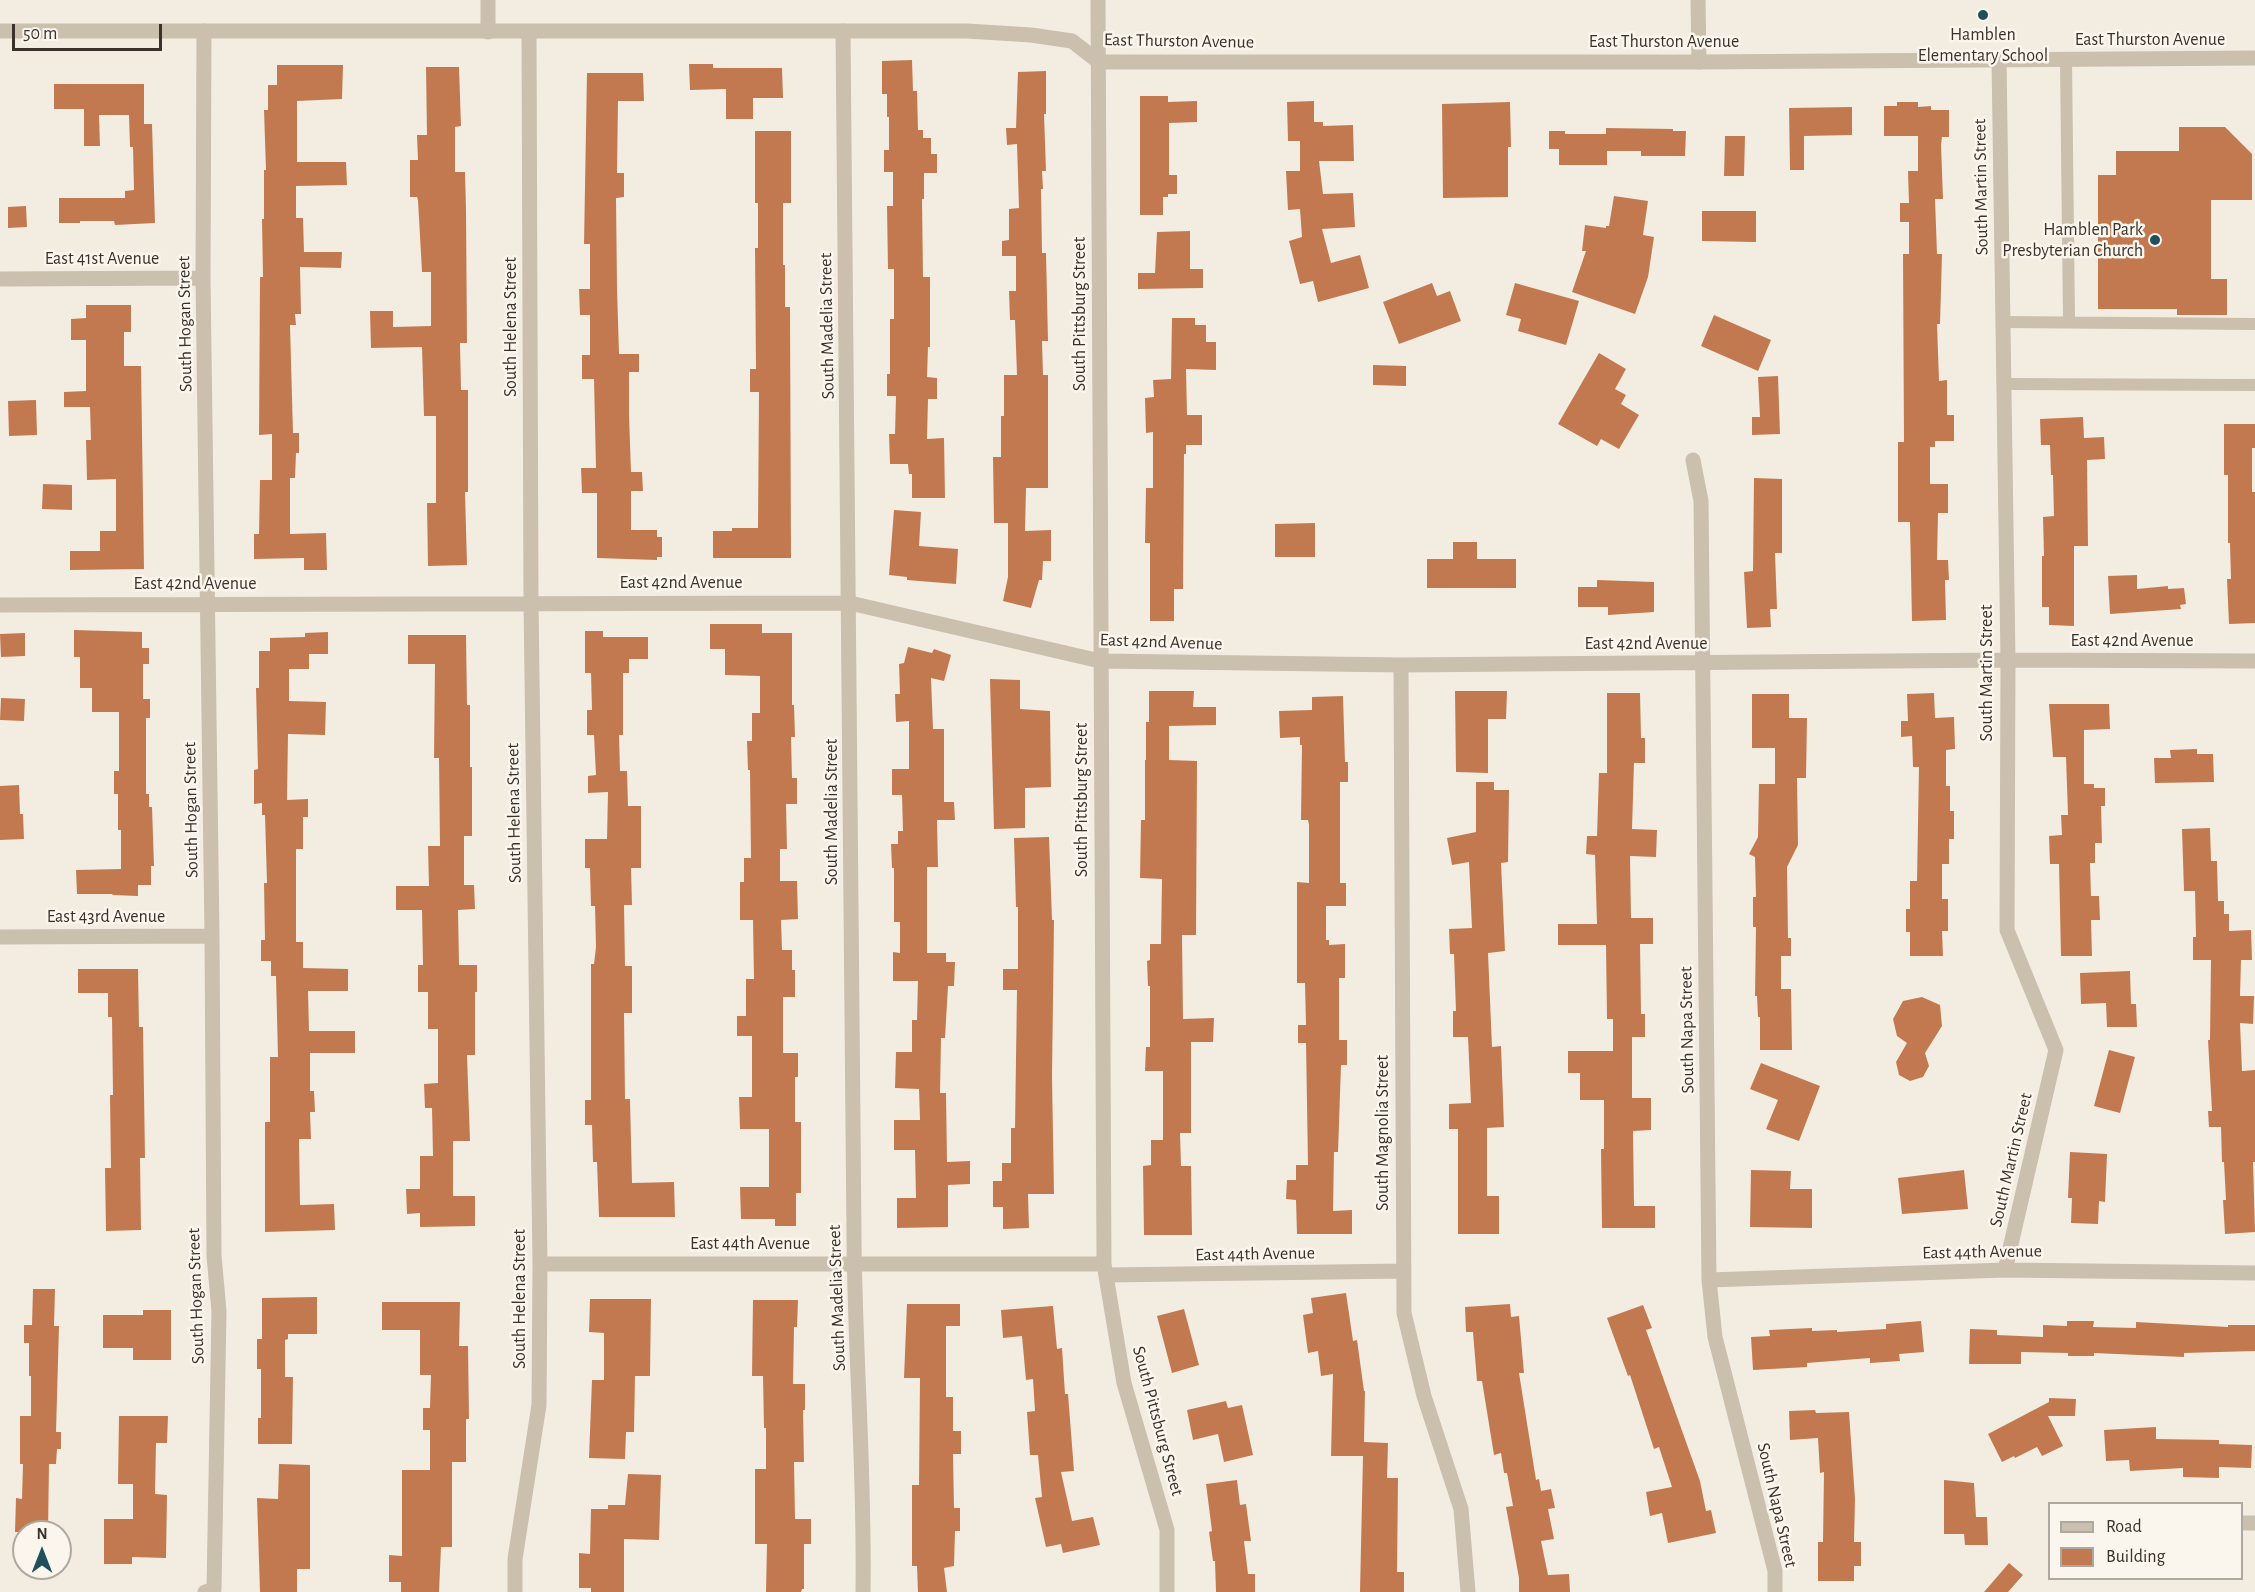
<!DOCTYPE html>
<html>
<head>
<meta charset="utf-8">
<style>
  body { margin:0 }
  #map { position:relative; width:2255px; height:1592px; overflow:hidden; background:#f3ede1; font-family:"Alegreya Sans",sans-serif }
  canvas { display:block }
  .legend { position:absolute; left:2048px; top:1502px; width:195px; height:78px; box-sizing:border-box; background:#faf6ee; border:2px solid #ada8a0; margin:0; padding:8px 10px; list-style:none; font-size:18px; color:#3a322b }
  .legend li { display:flex; align-items:center; gap:12px; height:30px }
  .legend b { width:30px; border:2px solid #ada8a0 }
  .north { position:absolute; left:12px; top:1520px; width:60px; height:60px; box-sizing:border-box; background:#faf6ee; border:2px solid #ada8a0; border-radius:50%; rotate:0deg; font-size:16px; font-weight:700; line-height:24px; text-align:center; color:#3a322b }
  .north::after { content:''; display:block; margin:auto; width:21px; height:27px; background:#21505b; clip-path:polygon(50% 0,100% 100%,50% 72%,0 100%) }
  .scale { position:absolute; left:12px; top:24px; width:150px; height:27px; box-sizing:border-box; border:3px solid #3a322b; border-top:0; padding-left:8px; font-size:18px; line-height:21px; white-space:nowrap; color:#3a322b; -webkit-text-stroke:4px #faf6ee; paint-order:stroke }
</style>
</head>
<body>
<div id="map">
<canvas width="2255" height="1592"></canvas>
<ul class="legend">
<li><b style="height:8px;background:#cbbfad"></b>Road</li>
<li><b style="height:16px;background:#c37950"></b>Building</li>
</ul>
<div class="north">N</div>
<div class="scale">50 m</div>
</div>
<script>
const ctx = document.querySelector('canvas').getContext('2d');
ctx.lineJoin = 'round';
function fill(path, color) {
  ctx.fillStyle = color;
  ctx.fill(path, 'evenodd');
}
function strokePath(path, color, width, dash) {
  ctx.strokeStyle = color;
  ctx.lineWidth = width;
  ctx.lineCap = dash ? 'butt' : 'round';
  ctx.setLineDash(dash || []);
  ctx.stroke(path);
}
function drawText(font, color, halo, rows, align = 'center') {
  ctx.font = font + ' "Alegreya Sans",sans-serif';
  ctx.lineWidth = 5;
  ctx.setLineDash([]);
  ctx.textBaseline = 'middle';
  ctx.strokeStyle = halo;
  ctx.fillStyle = color;
  for (const [text, x, y, turn = 0] of rows) {
    ctx.save();
    ctx.translate(x, y);
    ctx.rotate((+turn || 0) * Math.PI / 180);
    ctx.textAlign = isNaN(turn) ? turn : align;
    if (halo) ctx.strokeText(text, 0, 0);
    ctx.fillText(text, 0, 0);
    ctx.restore();
  }
}
fill(new Path2D(`
  M912 60 913 91H917L918 130H923V138H931V154H937V173H924V199H922L923 277H930V347H928L927 377 937 378V399H928L927 439 944 438 945 498H912V474H909L908 464H890L889 434H895L896 396H887V374H890V319H894V269H888L887 206H893V172H884V150H889V117H887V94H882V61Z
  M689 64H713V68H782L783 98H753V119H726V89L690 90Z
  M277 65H343L342 99 297 101V162H346L347 185 296 186V218H303L304 252H342L341 268 300 267 301 314H295L296 325H290L293 433H299V453H296L295 478H290V534L326 533 327 570H304V558L254 559V534H259L260 480H272V434L259 435 260 277H263L262 219H264V170H266L264 110H268V85H277Z
  M426 67H459L461 126 455 127V172H465L466 210 467 343H460L461 390H468V492H465L467 565 428 566 427 503H436V416H424L422 347 371 348 370 311H393V327L431 326V272H422L418 200 417 197H410V160H418L417 135H427Z
  M1046 71V114H1044L1046 171H1042L1043 189H1041L1042 253H1046L1048 341H1042L1043 375H1048V488H1026L1025 531 1051 530V561H1043L1042 580H1039L1031 608 1003 601 1008 577V523H994L993 457H1001V416H1004V375H1017L1015 320H1010L1009 291H1016V256H1002V241L1009 240V209L1019 208 1017 144 1007 145 1006 128H1016L1018 72Z
  M587 73H643L644 101H618L617 173H624V197L616 198 617 288 619 354H639V372H629V415L631 472H642L643 491H631V530H657V537H662V557H657V560L597 558V493H582L581 468H596L594 379H582V355H590V315H580L579 289H590V244H584Z
  M54 84H144V124H152L155 223 115 225 114 221H80V223H59V198H125V191L134 190 133 147H130L129 115H99L100 146H84V109H54Z
  M1140 96H1168V102L1197 101V122L1169 123V175H1177V194H1168V197H1163V215H1140Z
  M1314 101V122H1323V126L1353 125 1354 161H1319L1323 194 1353 193 1355 227 1322 229 1331 263 1360 255 1369 288 1318 302 1313 281 1300 284 1289 241 1302 237 1300 209 1288 210 1286 171H1300V141H1288L1287 102Z
  M1510 102 1511 147H1508V197L1443 198 1442 104Z
  M1897 102H1918V107L1931 106V110H1949V137H1942L1941 145 1943 199H1935L1937 254H1942L1940 324H1937L1939 381 1947 380V415H1954V441H1935V447H1930V484H1948V513H1938L1937 560H1948L1949 580H1945L1946 620 1912 621 1910 522H1898V442H1904L1903 254H1909V222H1900V203H1909L1908 171H1918V136H1884V106H1897Z
  M1852 107V135L1804 136V170H1790L1789 108Z
  M2179 127H2225L2252 154V200H2211V279H2227V315H2177V309H2098V175H2116V151H2179Z
  M1606 128 1673 129V131H1686L1685 156H1641V151H1607V165H1559V149H1549V131H1565V134H1606Z
  M755 131H791V203H783V265H785V307H790L791 558H713V531H732V528H758L759 392H750V369H756L755 248H758V203H755Z
  M1725 136H1745L1744 176H1724Z
  M1614 196 1648 201 1643 235 1654 237 1648 277 1635 314 1572 292 1586 251H1582L1585 225 1606 228V226H1609Z
  M26 206 27 227 8 228V207Z
  M1702 211H1756V242L1702 241Z
  M1190 231V269H1203V288L1138 289V273H1155L1157 232Z
  M1432 283 1437 296 1450 291 1461 321 1399 344 1383 302Z
  M1515 283 1579 301 1566 345 1518 331 1521 319 1506 315Z
  M86 305H131V332H124V366H141L144 569 70 570V551H100V531H116V479L87 480 86 440H91L90 407H64V392L86 391V340H71V319L86 318Z
  M1714 315 1771 340 1758 371 1701 346Z
  M1172 318H1195V325H1206V342H1216V370L1186 369 1187 415H1202V445H1186V454H1184L1183 589H1174V621H1150V543H1145L1146 488H1153V432L1146 433 1145 398 1154 397 1153 380 1171 379Z
  M1599 353 1626 369 1615 389 1626 395 1621 404 1639 415 1619 449 1601 439 1597 446 1558 424Z
  M1373 365 1406 366V386L1373 385Z
  M1778 376 1780 434 1752 435V417H1760L1758 377Z
  M36 400 37 435 9 436 8 401Z
  M2083 417 2084 438 2104 437 2105 459 2087 460 2088 546H2074V626L2049 625V607H2042V556H2044L2043 517 2054 516 2053 475H2051L2050 445H2041L2040 419Z
  M2224 424H2255V448H2252V492H2255V623L2229 624 2227 579H2231L2230 543H2228V475H2224Z
  M1754 478 1782 479V553H1775L1777 609H1770L1771 627 1747 628 1744 572 1753 571Z
  M43 484 72 485V510L42 509Z
  M894 510 921 512 919 546 958 549 956 584 907 580V577L889 575Z
  M1315 523V557H1275V524Z
  M1453 542H1477V559H1516V588H1427V559H1453Z
  M2137 575V589L2168 586V589L2184 588 2186 604 2180 605 2181 609 2110 614 2108 576Z
  M1597 580 1654 582V612L1608 615V607H1578V587H1597Z
  M710 624H762V633H792V705H794L795 737H791L792 778H797V804H786L787 849H780V881H797L798 919 781 920 782 950H792V970H795V997H783V1053H798V1077H795V1122H801V1193H796V1226H775V1219H741L740 1187H769V1129H740L739 1097H752V1036H737V1016H746V979H754L753 920H740V882H744V858H751L750 770H748L747 741H752V713H760V676L725 675V649H710Z
  M74 630 142 632V648H149V664H143V699H150V718H146V794H149V807H152L154 866H151V885H138V896L112 895 113 894H77L76 870 121 869V830H118V794H114V771H119V712H92V688H80V657H74Z
  M585 631H603V637H648V659H629V673H623V735H619L620 771H627L628 806H641V868H631L632 905H624L625 966H632V1013H624L625 1099H630L632 1183 674 1182 675 1217H599L597 1162H593L592 1125H585V1100H591V964H594L596 947 595 906H591L590 868H585V839H607L608 792 588 793V776L596 775 594 735H587V710H592L591 673H585Z
  M328 632V654H309V669H289V701L326 702 325 735 288 734 287 800 308 799V817H303V849H296V942H303V968L348 969V991H308L309 1031H355V1053H310V1091H314L315 1112H310L311 1139H299L300 1205 334 1204 335 1230 265 1232V1122H270V1057H278L276 976H271V961H261V940H265L264 883H267L265 815H262V803L254 804V770L258 769 256 688H259V651H270V638L305 637V633Z
  M25 633V656L1 657 0 634Z
  M408 635H466L467 705H470V767H472V836H464V885H474L475 909 458 910 459 965H477V992H475V1055H467L470 1141H453V1196H475V1226L420 1227V1213L407 1214 406 1189H420V1156H433L432 1108H425L424 1084 438 1083V1029H428V992H418V965H423L422 910H396V886H429L428 846H440L439 758H434L435 664H408Z
  M908 647 932 653 934 649 951 655 944 681 931 678 933 729H944V802H954L955 820H937L938 867H927V953H946V962H955L954 986H948L945 1038H941L940 1093H946L947 1162 970 1161V1184L948 1185V1227L897 1228V1198H916L915 1150H894V1120H920L919 1089 895 1088 896 1052H912V1020H917L918 981H893V952L900 953V922H894V868H892L891 844H898V831H903L902 795H892V769H909V721L896 722 895 694H900L899 664 904 663Z
  M990 679 1020 680V709L1050 711 1051 787 1025 788V828L994 829Z
  M1149 691H1194L1193 707H1216V725L1169 726V760L1197 761 1196 935H1182L1183 1019 1214 1018 1213 1042H1191V1133H1180L1181 1166H1191L1192 1235H1144L1143 1166 1151 1165V1140H1163V1071H1145L1146 1047H1150V986H1148L1147 961 1150 960V944H1161L1162 879 1140 878 1141 820H1145V760H1146V722H1149Z
  M1455 691H1507L1506 719H1488V773L1456 772Z
  M1607 693H1640L1641 738H1645V763H1634L1632 829 1657 830 1656 857 1630 856 1631 918H1653V944H1640L1641 1014H1645V1037H1632V1098H1651V1130L1633 1131 1634 1206H1655V1228H1602L1601 1149H1604V1100H1580V1073H1568V1051H1613V1019H1607L1606 945H1558V924H1597L1595 855 1586 854 1587 836H1597L1599 773H1607Z
  M1934 693 1935 718 1954 717 1955 749 1946 750V786H1950V811H1954V839H1949V864H1942V899H1948V931H1942L1943 956H1910V932H1906V909H1910V881H1917L1919 767H1913L1912 736 1901 737V721H1908L1907 694Z
  M1752 694H1789V718H1807L1806 778H1797L1798 845 1787 867 1788 938H1791V956H1781V989H1791L1792 1050H1760V1017H1758L1757 996H1755L1756 927H1753V897H1756L1755 857 1749 854 1758 837 1759 784H1775V748H1752Z
  M1343 696 1345 762H1348V782H1340V883H1346V906H1326V940H1329V945L1345 944V978H1339V1040H1347V1065H1341L1338 1152H1334L1333 1211 1352 1210V1234H1297L1296 1200 1286 1199 1287 1180H1296V1165H1308L1306 1043H1298V1025H1306L1305 983H1297V882L1309 883V825L1308 820H1301L1302 745H1300V737L1280 738 1279 711 1312 710V697Z
  M1 698 25 699 24 721 0 720Z
  M2049 704H2109L2110 729 2084 730V784H2094V788H2105V806H2101L2102 843H2095V863H2090L2091 896H2099L2100 920H2091L2092 956H2061L2059 864H2050L2049 836 2062 835 2061 815H2068L2066 757H2053Z
  M2197 749V754H2213L2214 782 2155 783 2154 758H2171L2170 750Z
  M1476 782H1494V790H1509L1508 862 1501 863 1505 951 1488 953 1492 1047 1501 1046 1504 1127 1487 1128V1196H1499V1234H1458V1129H1449V1104L1471 1103 1468 1037H1453V1011H1456L1454 954H1450L1449 929 1472 928 1469 862 1452 865 1447 838 1476 832Z
  M19 785 20 814H23L24 839 0 840V786Z
  M2210 828 2211 861H2217L2218 901H2224V914H2229V931L2251 930 2252 960H2241L2240 996H2254L2253 1024 2240 1023 2242 1071 2255 1070V1162H2253L2255 1232 2225 1234 2223 1200H2226L2224 1162H2222L2221 1127H2209L2208 1111H2212L2208 1040H2210L2211 960H2193V937H2196L2195 891H2184L2182 829Z
  M1049 837 1052 920H1054L1052 1076 1054 1194H1028L1029 1228 1003 1229V1207H993V1181H1002V1163H1011V1128H1015L1017 990H1003V969H1018V907H1016L1014 838Z
  M78 969H138L139 1027H143L145 1158H140L141 1230 106 1231 105 1168H111L110 1095H113L112 1017H108V993H78Z
  M2130 971 2131 1004H2136L2137 1027H2107L2106 1003 2081 1004 2080 973Z
  M1922 997 1940 1005 1942 1026 1925 1053 1929 1066 1923 1077 1910 1081 1899 1075 1896 1062 1907 1043 1897 1036 1893 1019 1903 1001Z
  M2109 1050 2135 1057 2120 1113 2094 1106Z
  M1761 1063 1820 1086 1799 1141 1766 1129 1778 1100 1750 1089Z
  M2070 1152 2107 1154 2105 1202 2099 1201 2098 1224 2071 1223 2072 1198H2068Z
  M1751 1170 1791 1171 1790 1189H1812V1228L1750 1227Z
  M1964 1170 1968 1209 1902 1214 1898 1178Z
  M33 1289H55L54 1326H59L56 1432H61V1449H57L56 1464H49L48 1532H15L16 1498 22 1499 23 1464H20V1416H31V1376H29V1343H24V1325H32Z
  M1346 1293 1353 1341 1357 1340 1364 1391H1365L1364 1442 1388 1443 1387 1478H1398L1397 1572H1404V1592H1360L1363 1456H1331L1333 1374 1321 1376 1318 1351 1308 1353 1303 1315 1313 1313 1311 1298Z
  M317 1297V1334H288V1339L285 1340V1377H293L292 1444H258V1418H261V1369H257V1339H262V1298Z
  M590 1299H651L650 1376H635L634 1432H626L625 1459 589 1458 592 1380H604V1333L589 1332Z
  M753 1300H798L797 1327H794L793 1384H805V1410H803L804 1462H794L795 1519H811V1544H804V1589H802L801 1592H766L767 1544H755V1469H766V1428H764L763 1376H752Z
  M382 1302H460L459 1346H468L469 1419H466V1462H452V1547H441L439 1592H401V1582H389V1555L402 1556V1470H430V1430H423V1408H430L431 1375H420V1330H382Z
  M907 1304H960V1326H946V1397H953V1431H961V1454H953L954 1508H960V1531H955L954 1566 944 1568 947 1592H918L917 1566H912V1485H919L920 1378H904Z
  M1510 1304 1511 1317 1519 1316 1524 1373H1519L1536 1480 1539 1479 1541 1491 1551 1489 1555 1508 1548 1509 1554 1539 1541 1541 1548 1575 1569 1574 1570 1592H1519V1578L1506 1507 1513 1506 1507 1473H1504L1501 1453 1494 1455 1482 1381H1477L1473 1332H1466L1465 1307Z
  M1643 1305 1652 1328 1646 1330 1700 1481 1706 1511 1711 1510 1716 1533 1668 1543 1662 1513 1650 1516 1646 1492 1672 1487 1659 1447 1654 1449 1630 1375 1628 1376 1607 1318Z
  M1053 1306 1057 1349 1062 1348 1065 1394H1068L1074 1471 1061 1472 1072 1521 1093 1517 1100 1545 1063 1553 1061 1544 1046 1547 1035 1498 1042 1497 1038 1455H1030L1027 1412 1035 1411 1033 1379 1026 1380 1022 1336 1003 1338 1001 1310Z
  M1184 1309 1199 1365 1172 1373 1157 1316Z
  M143 1310H171V1360H133V1348H103V1315H143Z
  M1921 1321 1924 1352 1899 1354 1900 1361 1870 1363V1358L1807 1363V1367L1753 1370 1751 1337 1770 1336 1769 1330 1812 1328V1331L1837 1330V1332L1886 1329V1324Z
  M2067 1321H2094L2093 1327 2136 1328V1322L2228 1327V1325H2255V1351L2184 1353V1357L2094 1353V1356H2068V1353L2021 1352V1364H1969L1970 1329 1997 1330V1335L2043 1337V1325L2067 1326Z
  M2049 1398 2076 1399 2075 1416H2048L2063 1446 2042 1456 2037 1447 2015 1458 2014 1456 2002 1462 1988 1434 2049 1402Z
  M1226 1401 1228 1408 1242 1405 1253 1455 1224 1462 1218 1434 1193 1440 1187 1410Z
  M1815 1410 1816 1413 1849 1412 1855 1499 1854 1542H1861V1566H1854V1581H1818V1542H1823L1824 1472 1820 1473 1818 1438 1790 1440 1789 1411Z
  M119 1416H168L167 1443H156L155 1494 167 1495 166 1558 132 1557V1564H104V1519H133V1484H118Z
  M2156 1427V1439L2219 1440V1444L2252 1445 2251 1468 2219 1467V1478L2183 1477V1468L2130 1471 2129 1460 2106 1461 2104 1430Z
  M279 1464 310 1465V1569H297V1592H260L257 1498 278 1499Z
  M628 1474 661 1475 659 1540 624 1539V1592H591V1588H579V1553L590 1554 591 1509H608V1505H625Z
  M1237 1480 1240 1505 1246 1504 1251 1541H1244L1248 1574H1255V1592H1216L1215 1561H1213L1209 1532 1212 1531 1206 1484Z
  M1944 1480 1974 1483 1976 1517H1987L1988 1545H1965L1964 1534H1944Z
  M2009 1563 2023 1575 2008 1592H1984Z`), '#c37950');
strokePath(new Path2D(`
  M2066 60 2069 322
  M2003 322 2255 324
  M2003 384 2255 385`), '#cbbfad', 12);
strokePath(new Path2D(`
  M488 0V32
  M1098 0 1104 1264 1124 1383 1167 1530V1592
  M1698 0 1699 62
  M204 31 203 278 212 936 214 1256 219 1311 214 1589 205 1592
  M843 31C848 433 852 836 854 1239 855 1357 865 1474 863 1592
  M1999 60 2008 660 2007 930 2056 1050 2005 1270
  M0 279 203 278
  M1693 460 1701 501 1709 1280 1715 1337 1775 1571V1592
  M0 605 850 603 1100 661 1401 665 2008 660 2255 661
  M1401 665 1404 1313 1424 1396 1461 1509 1468 1592
  M0 937 212 936
  M540 1264H1104
  M1107 1275 1404 1271
  M1709 1280 2005 1270 2255 1273
  M2242 1523H2255
  M515 1592V1559L539 1405 540 1264 531 603 529 32`), '#cbbfad', 15);
strokePath(new Path2D(`
  M0 31H967L1031 35 1072 41 1099 62H1699L2255 58`), '#cbbfad', 15);
for (const [x, y, r, color] of [
  [1983,15,6,"#21505b"],
  [2155,240,6,"#21505b"]
]) {
  const dot = new Path2D();
  dot.arc(x, y, r, 0, 2 * Math.PI);
  ctx.fillStyle = color;
  ctx.fill(dot);
  strokePath(dot, '#faf6ee', 2);
}
drawText('18px', '#3a322b', '#faf6ee', [
  ["Hamblen",1983,35],
  ["Elementary School",1983,56],
  ["Hamblen Park",2143,230,"right"],
  ["Presbyterian Church",2143,251,"right"]
]);
drawText('18px', '#3a322b', '#faf6ee', [
  ["East Thurston Avenue",2150,40],
  ["East Thurston Avenue",1179,41,1],
  ["East Thurston Avenue",1664,42],
  ["South Martin Street",1981,187,-91],
  ["East 41st Avenue",102,259],
  ["South Pittsburg Street",1080,314,-90],
  ["South Hogan Street",185,324,-91],
  ["South Madelia Street",827,326,-91],
  ["South Helena Street",511,327,-90],
  ["East 42nd Avenue",681,583],
  ["East 42nd Avenue",195,584],
  ["East 42nd Avenue",2132,641],
  ["East 42nd Avenue",1161,642,2],
  ["East 42nd Avenue",1646,644],
  ["South Martin Street",1987,673,-90],
  ["South Pittsburg Street",1082,800,-90],
  ["South Hogan Street",191,810,-91],
  ["South Madelia Street",832,812,-90],
  ["South Helena Street",514,813,-91],
  ["East 43rd Avenue",106,917],
  ["South Napa Street",1687,1030,-91],
  ["South Magnolia Street",1383,1133,-90],
  ["South Martin Street",2011,1160,-77],
  ["East 44th Avenue",750,1244],
  ["East 44th Avenue",1982,1252,-1],
  ["East 44th Avenue",1255,1254,-1],
  ["South Hogan Street",196,1296,-92],
  ["South Madelia Street",837,1298,-92],
  ["South Helena Street",520,1299,-90],
  ["South Pittsburg Street",1158,1421,75],
  ["South Napa Street",1777,1505,77]
]);
</script>
</body>
</html>
